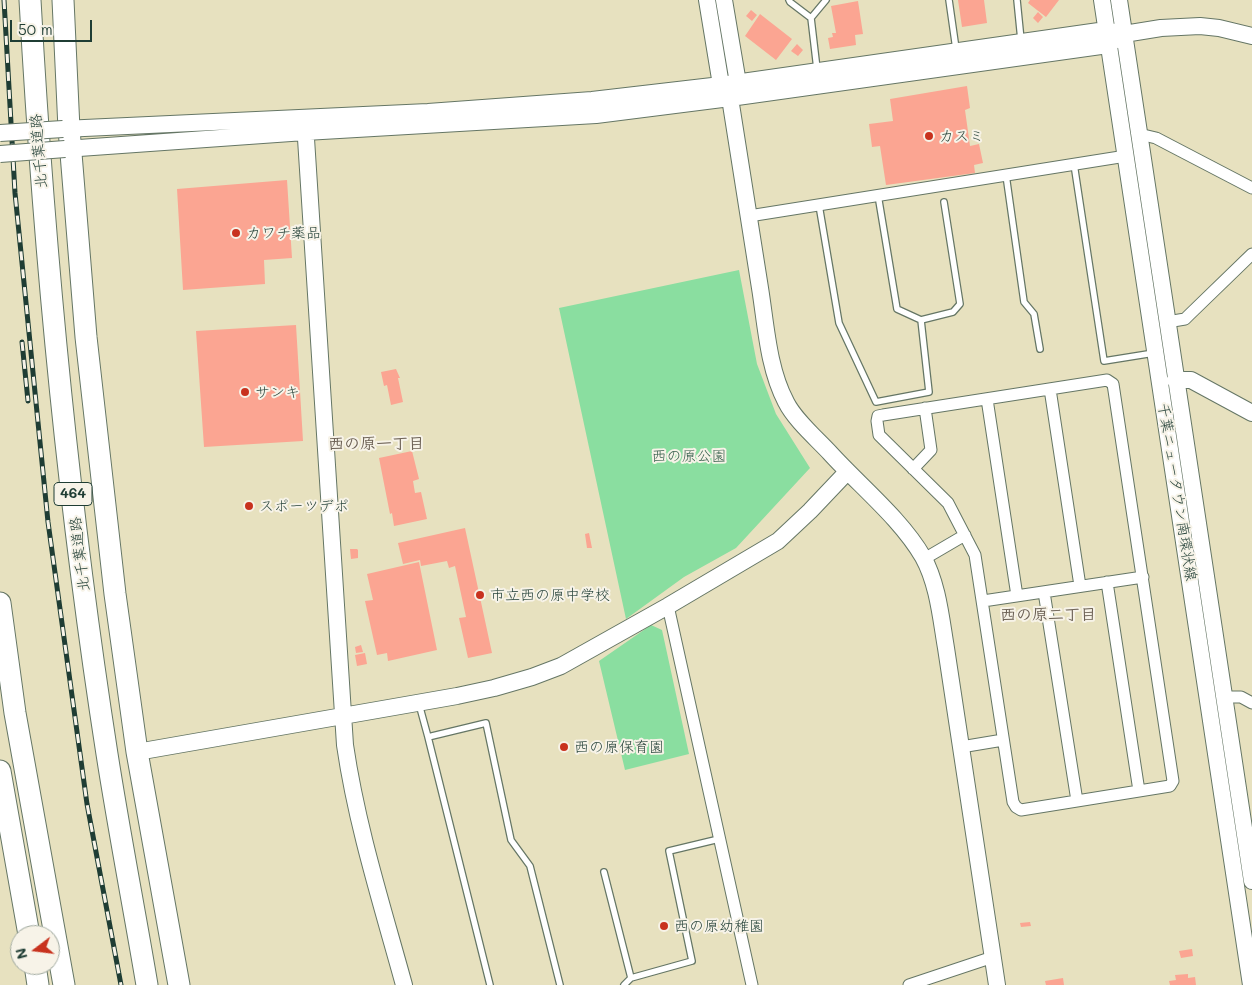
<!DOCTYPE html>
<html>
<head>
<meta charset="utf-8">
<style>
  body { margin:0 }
  #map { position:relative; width:1252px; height:985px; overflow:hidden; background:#e7e1bf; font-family:Mali,sans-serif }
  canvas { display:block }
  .north { position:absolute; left:10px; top:925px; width:50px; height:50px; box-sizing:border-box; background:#f7f3e8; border:1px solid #a1aaa0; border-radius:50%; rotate:255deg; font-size:14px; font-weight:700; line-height:20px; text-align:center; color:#1f3d34 }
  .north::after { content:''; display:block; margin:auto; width:18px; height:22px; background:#c8321e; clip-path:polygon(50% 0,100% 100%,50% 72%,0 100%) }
  .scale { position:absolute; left:10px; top:20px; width:82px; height:22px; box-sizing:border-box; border:2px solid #1f3d34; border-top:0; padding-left:6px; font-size:15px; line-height:18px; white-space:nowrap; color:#1f3d34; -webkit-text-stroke:4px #f7f3e8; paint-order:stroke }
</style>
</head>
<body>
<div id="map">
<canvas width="1252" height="985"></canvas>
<div class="north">N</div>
<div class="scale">50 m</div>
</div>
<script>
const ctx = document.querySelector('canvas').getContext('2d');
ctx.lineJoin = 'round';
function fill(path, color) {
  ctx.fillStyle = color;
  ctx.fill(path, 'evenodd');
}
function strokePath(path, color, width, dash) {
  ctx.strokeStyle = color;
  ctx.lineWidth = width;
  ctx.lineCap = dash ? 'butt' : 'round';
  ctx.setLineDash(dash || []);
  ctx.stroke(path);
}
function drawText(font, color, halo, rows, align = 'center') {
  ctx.font = font + ' Mali,"Klee One",sans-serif';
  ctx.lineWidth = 4;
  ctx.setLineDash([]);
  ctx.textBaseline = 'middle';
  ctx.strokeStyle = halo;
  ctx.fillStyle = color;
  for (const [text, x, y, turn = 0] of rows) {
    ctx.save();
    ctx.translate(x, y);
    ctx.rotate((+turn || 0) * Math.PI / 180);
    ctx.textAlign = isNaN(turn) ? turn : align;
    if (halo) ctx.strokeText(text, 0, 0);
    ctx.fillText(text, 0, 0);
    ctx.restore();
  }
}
fill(new Path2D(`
  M739 270 757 364 776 414 810 468 736 548 684 577 626 619 559 308Z
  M651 625 662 630 689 754 625 770 599 661Z`), '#8adea0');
fill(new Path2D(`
  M958 0H984L987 23 962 27Z
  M1030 0H1059L1046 17 1028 3Z
  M858 1 863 34 855 35 856 45 830 49 828 38 833 37 832 33H836L831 6Z
  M751 10 757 15 752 21 746 16Z
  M1038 12 1043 17 1038 23 1033 18Z
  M760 14 792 39 776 60 745 36Z
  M797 44 803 50 798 56 791 51Z
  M967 86 970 108 965 110 970 146 979 144 983 163 974 165 975 173 886 185 880 146 872 147 869 124 893 121 890 99Z
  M287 180 292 258 264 260 265 284 183 290 177 189Z
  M296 325 303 441 204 447 196 331Z
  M396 369 400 378H398L403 402 391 405 387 385 384 386 381 372Z
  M412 451 419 479 413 481 415 493 421 492 427 519 394 526 392 513 390 514 379 458Z
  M465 528 492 653 468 658 459 618 466 617 455 566 449 568 447 561 421 566 420 560 403 564 398 543Z
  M589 533 592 548H587L585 534Z
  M350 549H357L358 550V558L351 559Z
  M419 562 437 650 388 661 387 653 377 655 365 601 373 600 367 574Z
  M361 645 363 652 356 653 355 647Z
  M365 653 367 664 357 666 355 655Z
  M1030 922 1031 926 1021 927 1020 923Z
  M1192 949 1193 956 1181 958 1179 951Z
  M1188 974V978L1195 977 1196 985H1170L1169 981 1176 980 1175 975Z
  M1063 978 1064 985H1046L1045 981Z`), '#fba592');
const lane = new Path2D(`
  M789 0 790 2 811 18
  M949 0 956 49
  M1017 0 1021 40
  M817 69 811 18 826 0
  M1074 164 1104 361 1154 353
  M1006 175 1024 302 1034 314 1040 349
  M878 195 897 309 921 320
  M819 205 839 323 876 402 929 392 921 320 953 312 960 304 944 202
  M419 704 428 737 486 723 511 840 530 866 560 985
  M428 737 490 985
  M604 872 631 978
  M624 985 631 978 692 961 669 851 719 839`);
const street = new Path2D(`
  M1139 134 1156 138 1252 188
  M749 216 1126 156
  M1167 322 1185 319 1189 315 1252 254
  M1107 380 1113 384 1173 781 1170 786 1021 810 1016 807 1013 802 975 555 948 503 879 435 877 421 878 416 883 415Z
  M1050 389 1080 586
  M987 399 1017 596
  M913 469 931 450 925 408
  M924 559 965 535
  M1107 582 1139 791
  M1044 592 1077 801
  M983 601 1143 577
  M668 606 752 985
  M1224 697H1241L1252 703
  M961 747 1003 740
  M909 985 993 957`);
const secondary = new Path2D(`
  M707 0 721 85 730 98C740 162 750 225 760 288 766 325 768 368 786 402 795 420 816 438 830 453 860 486 901 519 923 557 938 584 941 619 946 648L997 985
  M724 0 738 83 734 92
  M1102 0 1251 985
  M1119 0 1252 881
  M305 123 345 745C357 827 382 905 404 985
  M63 129 428 112 592 100 721 85 1106 30 1124 34 1161 28 1200 26 1219 28 1252 36
  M65 149 305 132 596 115 730 98 1108 45 1124 34
  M1175 380H1191L1252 413
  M137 752 457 696 494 688 532 677 561 666 668 606 778 541 810 511 847 472`);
const highway = new Path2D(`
  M30 0C44 252 68 504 107 754 119 831 134 908 147 985
  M63 0 69 129 86 337 115 594 137 752 179 985
  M0 603 15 713 64 985
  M0 771 29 935
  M35 965 38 985`);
strokePath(lane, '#657665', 8);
strokePath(street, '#657665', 13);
strokePath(secondary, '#657665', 18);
strokePath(highway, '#657665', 23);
strokePath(lane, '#fff', 5.5);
strokePath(street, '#fff', 11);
strokePath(secondary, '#fff', 16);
strokePath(highway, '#fff', 21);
const rail = new Path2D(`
  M4 0 15 193 48 522 87 804 121 985
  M22 342 28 401`);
strokePath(rail, '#1f3d34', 5);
strokePath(rail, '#f7f3e8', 3, [9]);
const secondaryBridge = new Path2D(`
  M0 133 63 129
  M0 154 65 149`);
strokePath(secondaryBridge, '#657665', 18, []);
strokePath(secondaryBridge, '#fff', 16);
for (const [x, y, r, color] of [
  [929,136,5,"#c8321e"],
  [236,233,5,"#c8321e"],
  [245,392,5,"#c8321e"],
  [249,506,5,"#c8321e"],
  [480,595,5,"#c8321e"],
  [564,747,5,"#c8321e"],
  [664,926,5,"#c8321e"]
]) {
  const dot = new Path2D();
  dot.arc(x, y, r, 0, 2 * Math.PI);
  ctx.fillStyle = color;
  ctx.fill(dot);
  strokePath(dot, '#f7f3e8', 2);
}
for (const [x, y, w] of [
  [73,494,38]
]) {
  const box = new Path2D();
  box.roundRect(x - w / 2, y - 11.5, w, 23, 4);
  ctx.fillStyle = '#f7f3e8';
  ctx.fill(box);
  strokePath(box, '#1f3d34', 1);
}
drawText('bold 14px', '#1f3d34', null, [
  ["464",73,494]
]);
drawText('15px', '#1f3d34', '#f7f3e8', [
  ["カスミ",939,136],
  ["カワチ薬品",246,233],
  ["サンキ",255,392],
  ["スポーツデポ",259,506],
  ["市立西の原中学校",490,595],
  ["西の原保育園",574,747],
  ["西の原幼稚園",674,926]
], 'left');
drawText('15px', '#1f3d34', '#f7f3e8', [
  ["北千葉道路",39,151,-95],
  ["千葉ニュータウン南環状線",1177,492,81],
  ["北千葉道路",80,554,-97]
]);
drawText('15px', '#345d4a', '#f7f3e8', [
  ["西の原公園",689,456]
]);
drawText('bold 16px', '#6c6155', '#f7f3e8', [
  ["西の原一丁目",376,444],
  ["西の原二丁目",1048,615]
]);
</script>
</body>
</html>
